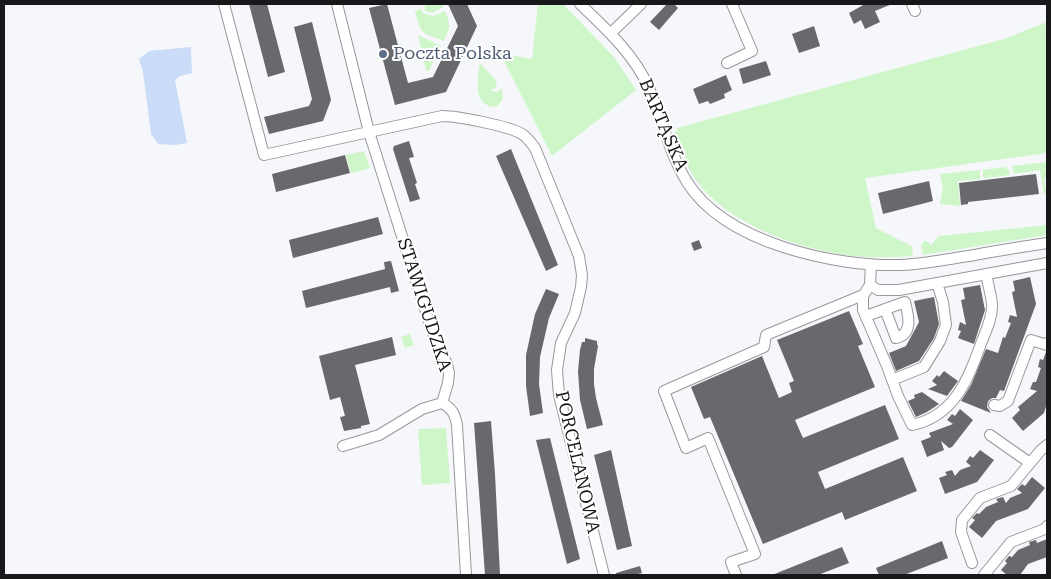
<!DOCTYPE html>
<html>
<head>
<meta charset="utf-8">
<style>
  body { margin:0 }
  #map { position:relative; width:1051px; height:579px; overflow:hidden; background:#f5f7fb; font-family:"Roboto Serif",serif }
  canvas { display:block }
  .frame { position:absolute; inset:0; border:5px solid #171819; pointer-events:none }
</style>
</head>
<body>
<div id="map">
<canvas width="1051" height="579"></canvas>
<div class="frame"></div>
</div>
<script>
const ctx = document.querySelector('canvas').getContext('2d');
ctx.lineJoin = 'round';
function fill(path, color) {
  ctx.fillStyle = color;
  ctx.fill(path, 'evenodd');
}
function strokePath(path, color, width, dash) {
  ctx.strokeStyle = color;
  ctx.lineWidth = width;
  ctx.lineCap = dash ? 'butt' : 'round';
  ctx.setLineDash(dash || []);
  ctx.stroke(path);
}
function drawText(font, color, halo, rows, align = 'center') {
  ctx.font = font + ' "Roboto Serif",serif';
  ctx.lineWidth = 4;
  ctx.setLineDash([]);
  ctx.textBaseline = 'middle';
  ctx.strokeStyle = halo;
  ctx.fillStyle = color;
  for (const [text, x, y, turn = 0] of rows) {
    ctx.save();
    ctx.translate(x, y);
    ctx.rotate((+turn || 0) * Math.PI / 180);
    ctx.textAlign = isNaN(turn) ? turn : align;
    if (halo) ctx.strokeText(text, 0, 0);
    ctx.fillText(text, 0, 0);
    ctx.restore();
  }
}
fill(new Path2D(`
  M425 4H442L443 7 432 13 425 11Z
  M538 4H563L614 57 636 90 552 156 500 53 532 59Z
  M421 9 423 13 433 16 445 11C451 25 450 27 444 41 421 32 421 35 415 11Z
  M1047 22V153L865 178 876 228 913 247 912 256C888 258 864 258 840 254 791 246 726 222 696 180 686 166 680 148 674 132L678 131 677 128 1004 39Z
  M418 35 441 46 429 71H426Z
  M481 64 497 82 495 88 490 91 497 92 502 88 503 99 497 106 493 107C473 103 478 81 479 65Z
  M364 151 370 168 351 173 346 155Z
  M1047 162V178H1044L1046 193 1044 194 1040 170 1014 174 1012 166Z
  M1006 167 1007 169 1009 170 1010 175 985 178 983 177V170Z
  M980 170V179L958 181 960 206 940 204 943 188 940 174Z
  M1047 225V235L923 255 921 246 924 241H927L931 245 939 236Z
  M410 334 414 345 405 348 401 337Z
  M446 428 450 483 422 485 418 429Z`), '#cff6c8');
fill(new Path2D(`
  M191 47 192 73 180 76 175 80 187 143 175 145 158 144 151 134 143 72 139 59 149 51Z`), '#cadcf8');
fill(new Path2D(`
  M249 4H267L285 72 268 77Z
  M387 4 408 83 433 77 458 26 448 4H467L477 26 446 92 395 105 369 8Z
  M667 4H674L678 8 659 30 650 22Z
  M865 4H892L875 11 880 22 865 29 861 20 854 24 849 13Z
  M312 22 331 100 323 121 269 134 264 117 309 106 312 99 294 27Z
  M814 26 820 46 799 53 792 34Z
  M766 61 771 75 743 84 739 69Z
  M726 75 732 90 724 94 725 98 710 104 708 101 699 104 693 89Z
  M409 141 414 157 409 158 417 183 415 184 420 199 410 202 393 149 394 146Z
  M511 149 558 265 546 271 496 156Z
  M345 155 350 173 276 192 272 174Z
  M1036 174 1039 194 968 202V204L961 205 959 183Z
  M929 181 933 201 883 214 878 193Z
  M378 217 383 234 293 258 289 240Z
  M699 240 702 248 694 251 691 243Z
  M391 261 399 291 391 293 390 287 306 308 302 291 385 269 384 262Z
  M1030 277 1036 304 1004 391 1000 390 996 398H992L988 401 987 407 991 413 961 401 971 385 986 349 998 353 1003 337 1005 338 1011 323 1008 322 1010 315 1017 317 1012 292 1015 291 1013 281Z
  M980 285 985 310 974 344 958 338 961 331 958 330 960 322 966 325 961 300 965 299 963 288Z
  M546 289 559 294 549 318 540 357 539 384 543 413 530 416 526 386V355L535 314Z
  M934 297 939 324 934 338 919 361 896 371 889 353 906 346 919 322 914 301Z
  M849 311 863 344 858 346 875 387 795 420 803 438 885 405 899 439 818 472 825 489 903 457 917 491 845 520 842 512 763 544 710 417 704 419 691 387 762 356 779 398 792 392 789 383 794 381 777 340Z
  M392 337 396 355 355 365 370 424 361 426V428L344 431 340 417 345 416 340 397 330 400 319 356Z
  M585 338 597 341V344L598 346 594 369V384L596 398 603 425 587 429 580 400 578 371 580 350 582 342H585Z
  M1046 352 1047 403 1044 413 1023 431 1012 418 1020 410 1018 407 1037 391 1030 389 1033 382H1036L1041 368 1038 367 1040 359 1043 360Z
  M944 371 958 381 947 396 928 389 937 385 932 381 937 375 939 377Z
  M922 392 939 404 927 412 916 417 908 401 915 398 914 395Z
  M960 409 973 420 952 447 949 448 941 441 944 450 927 457 921 441 931 437 929 433 953 424 947 420 952 414 955 416Z
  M491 421 495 474 500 575H485L474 423Z
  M550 438 580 559 567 564 536 440Z
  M611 450 632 546 617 550 594 455Z
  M980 450 994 460 977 482 945 494 939 478 947 475 945 472 952 470 955 476 960 470 971 466 966 462 970 456 973 458Z
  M1032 477 1045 488 1028 509 996 521 982 538 969 527 975 520 972 518 977 513 979 514 986 507 998 502 996 499 1003 497 1006 503 1010 498 1022 493 1017 489 1022 484 1025 486Z
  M1047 539V557L1028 564 1020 575H1007L1001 570 1007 563 1005 561 1009 556 1012 557 1018 550 1030 545 1029 542 1036 540 1037 543Z
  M942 541 948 558 904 575H879L876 568Z
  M842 547 849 563 818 575H772Z
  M640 566 642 573 634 575H616V573Z`), '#68696c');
const minor = new Path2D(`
  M224 4 264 155 442 116C457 116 509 126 522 134 528 138 531 143 535 148L579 256 582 275 581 287 575 313 561 343 557 370 559 395 604 575
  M337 4 369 132 432 331 447 364 449 373 448 383 442 403 422 409 379 435 343 446
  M580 4C606 29 634 54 649 88 662 119 669 153 687 182 725 243 835 267 901 265 924 264 947 259 969 256 995 251 1021 247 1047 243
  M912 4 915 11
  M611 33 641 4
  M727 63 752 51 732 4
  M871 264 870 285 878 290H899L1047 263
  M870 285 863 296V310L887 366 898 396 912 425C955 416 968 379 982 341 986 331 993 316 992 304 991 294 988 284 986 274
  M866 316 905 302C908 314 914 334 896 338L885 309
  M892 380 924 367 940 341 946 325 943 302 937 283
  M442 403C452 408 455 414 457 425L466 575
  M994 405 1000 406 1008 401 1031 340 1047 345V343
  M990 435 1030 463
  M972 563 961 532 962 520 980 498 1011 486 1041 450 1047 445
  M736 575 731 562 755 554 708 438 686 448 664 391 764 347 766 335 863 295
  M984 575 1011 542 1045 529 1047 526`);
strokePath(minor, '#96989b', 12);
strokePath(minor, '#fff', 10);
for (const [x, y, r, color] of [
  [383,54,5,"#5c6f8a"]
]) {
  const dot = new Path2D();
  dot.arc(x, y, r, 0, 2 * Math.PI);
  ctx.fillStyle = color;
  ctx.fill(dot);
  strokePath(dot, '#fff', 2);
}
drawText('18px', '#4e5e75', '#fff', [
  ["Poczta Polska",393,54]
], 'left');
drawText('18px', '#171819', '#fff', [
  ["BARTĄSKA",663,125,67],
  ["STAWIGUDZKA",424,305,72],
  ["PORCELANOWA",577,462,77]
]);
</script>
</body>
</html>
